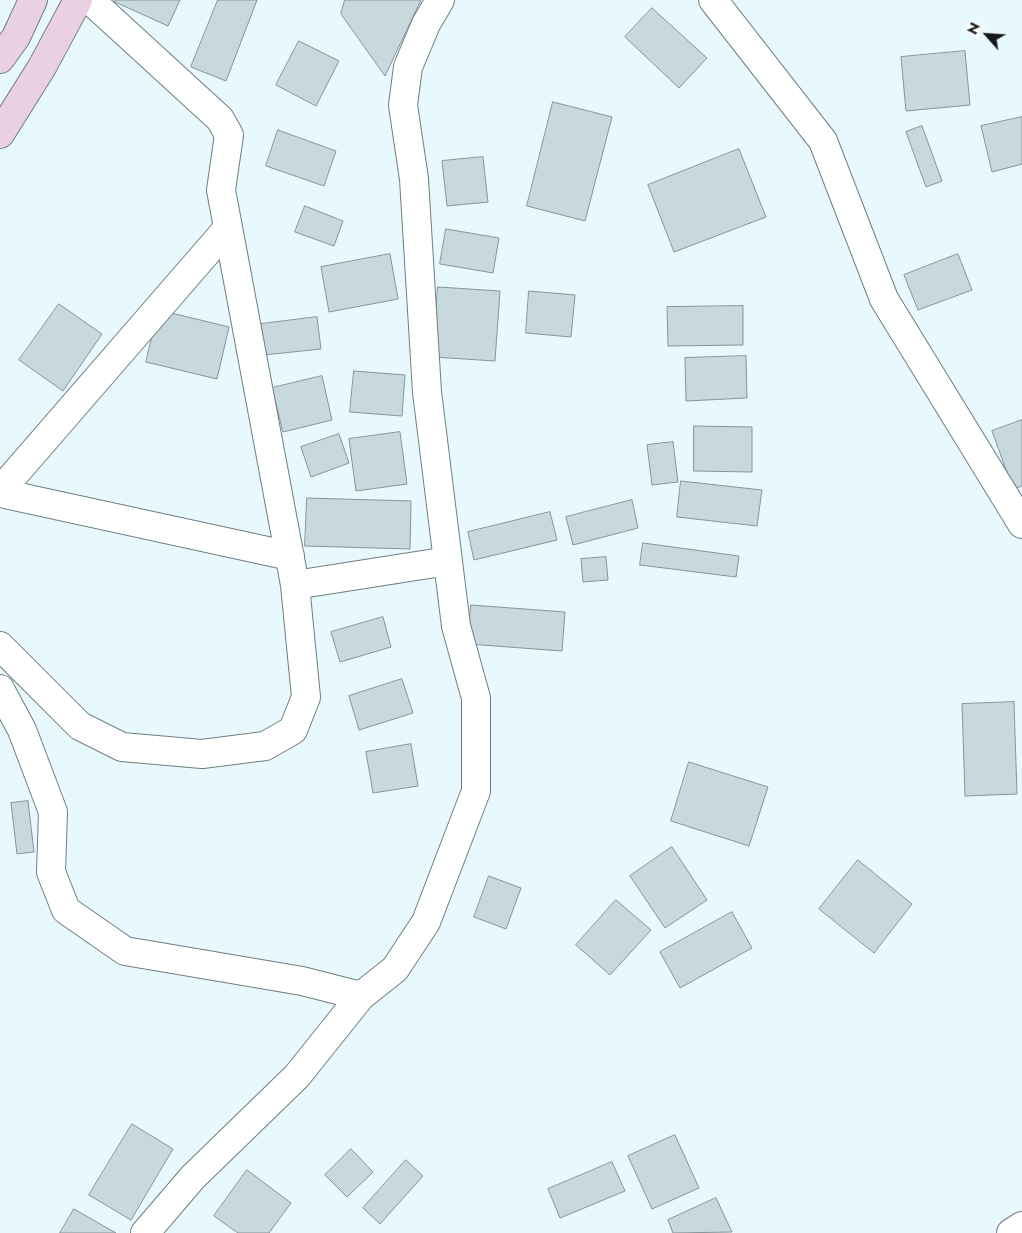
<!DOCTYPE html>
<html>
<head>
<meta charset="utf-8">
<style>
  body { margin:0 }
  #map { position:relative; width:1022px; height:1233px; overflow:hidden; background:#e8f9fe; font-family:Jost,sans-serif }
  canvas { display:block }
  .north { position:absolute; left:962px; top:10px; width:50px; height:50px; -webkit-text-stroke:4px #fff; paint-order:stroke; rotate:296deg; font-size:14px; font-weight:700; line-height:20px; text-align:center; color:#151b1c }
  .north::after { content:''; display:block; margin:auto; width:18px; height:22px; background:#151b1c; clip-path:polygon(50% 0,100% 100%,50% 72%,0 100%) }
</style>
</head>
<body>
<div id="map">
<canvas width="1022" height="1233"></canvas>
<div class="north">N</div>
</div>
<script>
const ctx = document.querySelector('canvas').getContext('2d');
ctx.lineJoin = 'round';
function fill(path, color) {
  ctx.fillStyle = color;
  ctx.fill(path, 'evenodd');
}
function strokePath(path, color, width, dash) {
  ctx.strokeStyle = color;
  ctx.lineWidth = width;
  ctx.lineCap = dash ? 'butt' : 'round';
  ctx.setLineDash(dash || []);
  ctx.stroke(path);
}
const building = new Path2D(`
  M115 0H180L168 26 115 2Z
  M218 0H257L226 81 191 67Z
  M345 0H421L385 76 341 14Z
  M652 8 707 58 679 88 625 37Z
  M299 41 339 61 316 106 276 85Z
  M965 51 970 105 906 111 901 57Z
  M553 102 612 117 585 221 527 206Z
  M1022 117V164L992 172 981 126Z
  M922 126 942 181 926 187 906 132Z
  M278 130 336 151 324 186 266 166Z
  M739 149 766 217 674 252 648 185Z
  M483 157 488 202 447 206 442 161Z
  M305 206 343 221 334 246 295 232Z
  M446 229 499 238 493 273 440 264Z
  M390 254 398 299 329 312 321 267Z
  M958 254 972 290 918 310 904 275Z
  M438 287 500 291 495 361 433 357Z
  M529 291 575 295 571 337 526 333Z
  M59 304 102 334 63 391 19 360Z
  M743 306V345L668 346 667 307Z
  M159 310 229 327 217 379 146 362Z
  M317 317 321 349 264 355 261 324Z
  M746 356 747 398 686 401 685 358Z
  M354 371 405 375 402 416 350 412Z
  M322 376 332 420 283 432 272 388Z
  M1022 420V486L1013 489 992 431Z
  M694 426 752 427V472L694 471Z
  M400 432 407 484 356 491 349 439Z
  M339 434 349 463 311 477 301 447Z
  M673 442 678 482 652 485 647 445Z
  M681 481 762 490 757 526 677 517Z
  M307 498 411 501 410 549 305 546Z
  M632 500 638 528 573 545 566 517Z
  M550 512 557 540 474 560 468 532Z
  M643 543 739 556 736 577 640 565Z
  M606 557 608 580 583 582 581 559Z
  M471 605 565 612 562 651 468 644Z
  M383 617 391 647 340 662 331 632Z
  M402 679 413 713 359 730 349 696Z
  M1014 702 1017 794 965 796 962 704Z
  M411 744 418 786 373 793 366 752Z
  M689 762 768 787 749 846 671 821Z
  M28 801 34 852 17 854 11 803Z
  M672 847 707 900 665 928 630 876Z
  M858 860 912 904 874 953 819 909Z
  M489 876 521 888 506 929 474 917Z
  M616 900 651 930 610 975 576 945Z
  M732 912 752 948 680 988 660 952Z
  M132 1124 173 1149 131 1220 89 1195Z
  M675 1135 699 1188 652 1209 628 1156Z
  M351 1149 373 1172 347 1197 325 1175Z
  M406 1160 423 1176 380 1224 363 1208Z
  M612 1162 625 1191 560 1218 548 1189Z
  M247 1170 291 1203 269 1233H238L214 1216Z
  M716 1198 732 1232 673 1233 668 1220Z
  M74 1209 116 1233H60Z`);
fill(building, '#c8d9de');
strokePath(building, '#859499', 1);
const street = new Path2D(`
  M713 0 823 141 884 299 1022 524
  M0 491 227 229
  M0 493 290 556
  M295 585 448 561
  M0 646 80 726 122 747 202 754 265 746 293 730 306 697 295 585 221 190 229 135 220 119 90 0
  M0 689 22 730 53 812 51 872 66 910 125 951 302 981 361 996 297 1076 193 1177 145 1233
  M361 996 395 969 426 922 476 791V698L456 626 427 392 414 179 403 105 408 67 426 24 440 0
  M1011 1233 1022 1226`);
const secondary = new Path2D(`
  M0 59 16 37 33 0
  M0 134 42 67 78 0`);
strokePath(street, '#6f7e82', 30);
strokePath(secondary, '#6f7e82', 30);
strokePath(street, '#fff', 28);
strokePath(secondary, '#ead1e2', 28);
</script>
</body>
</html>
